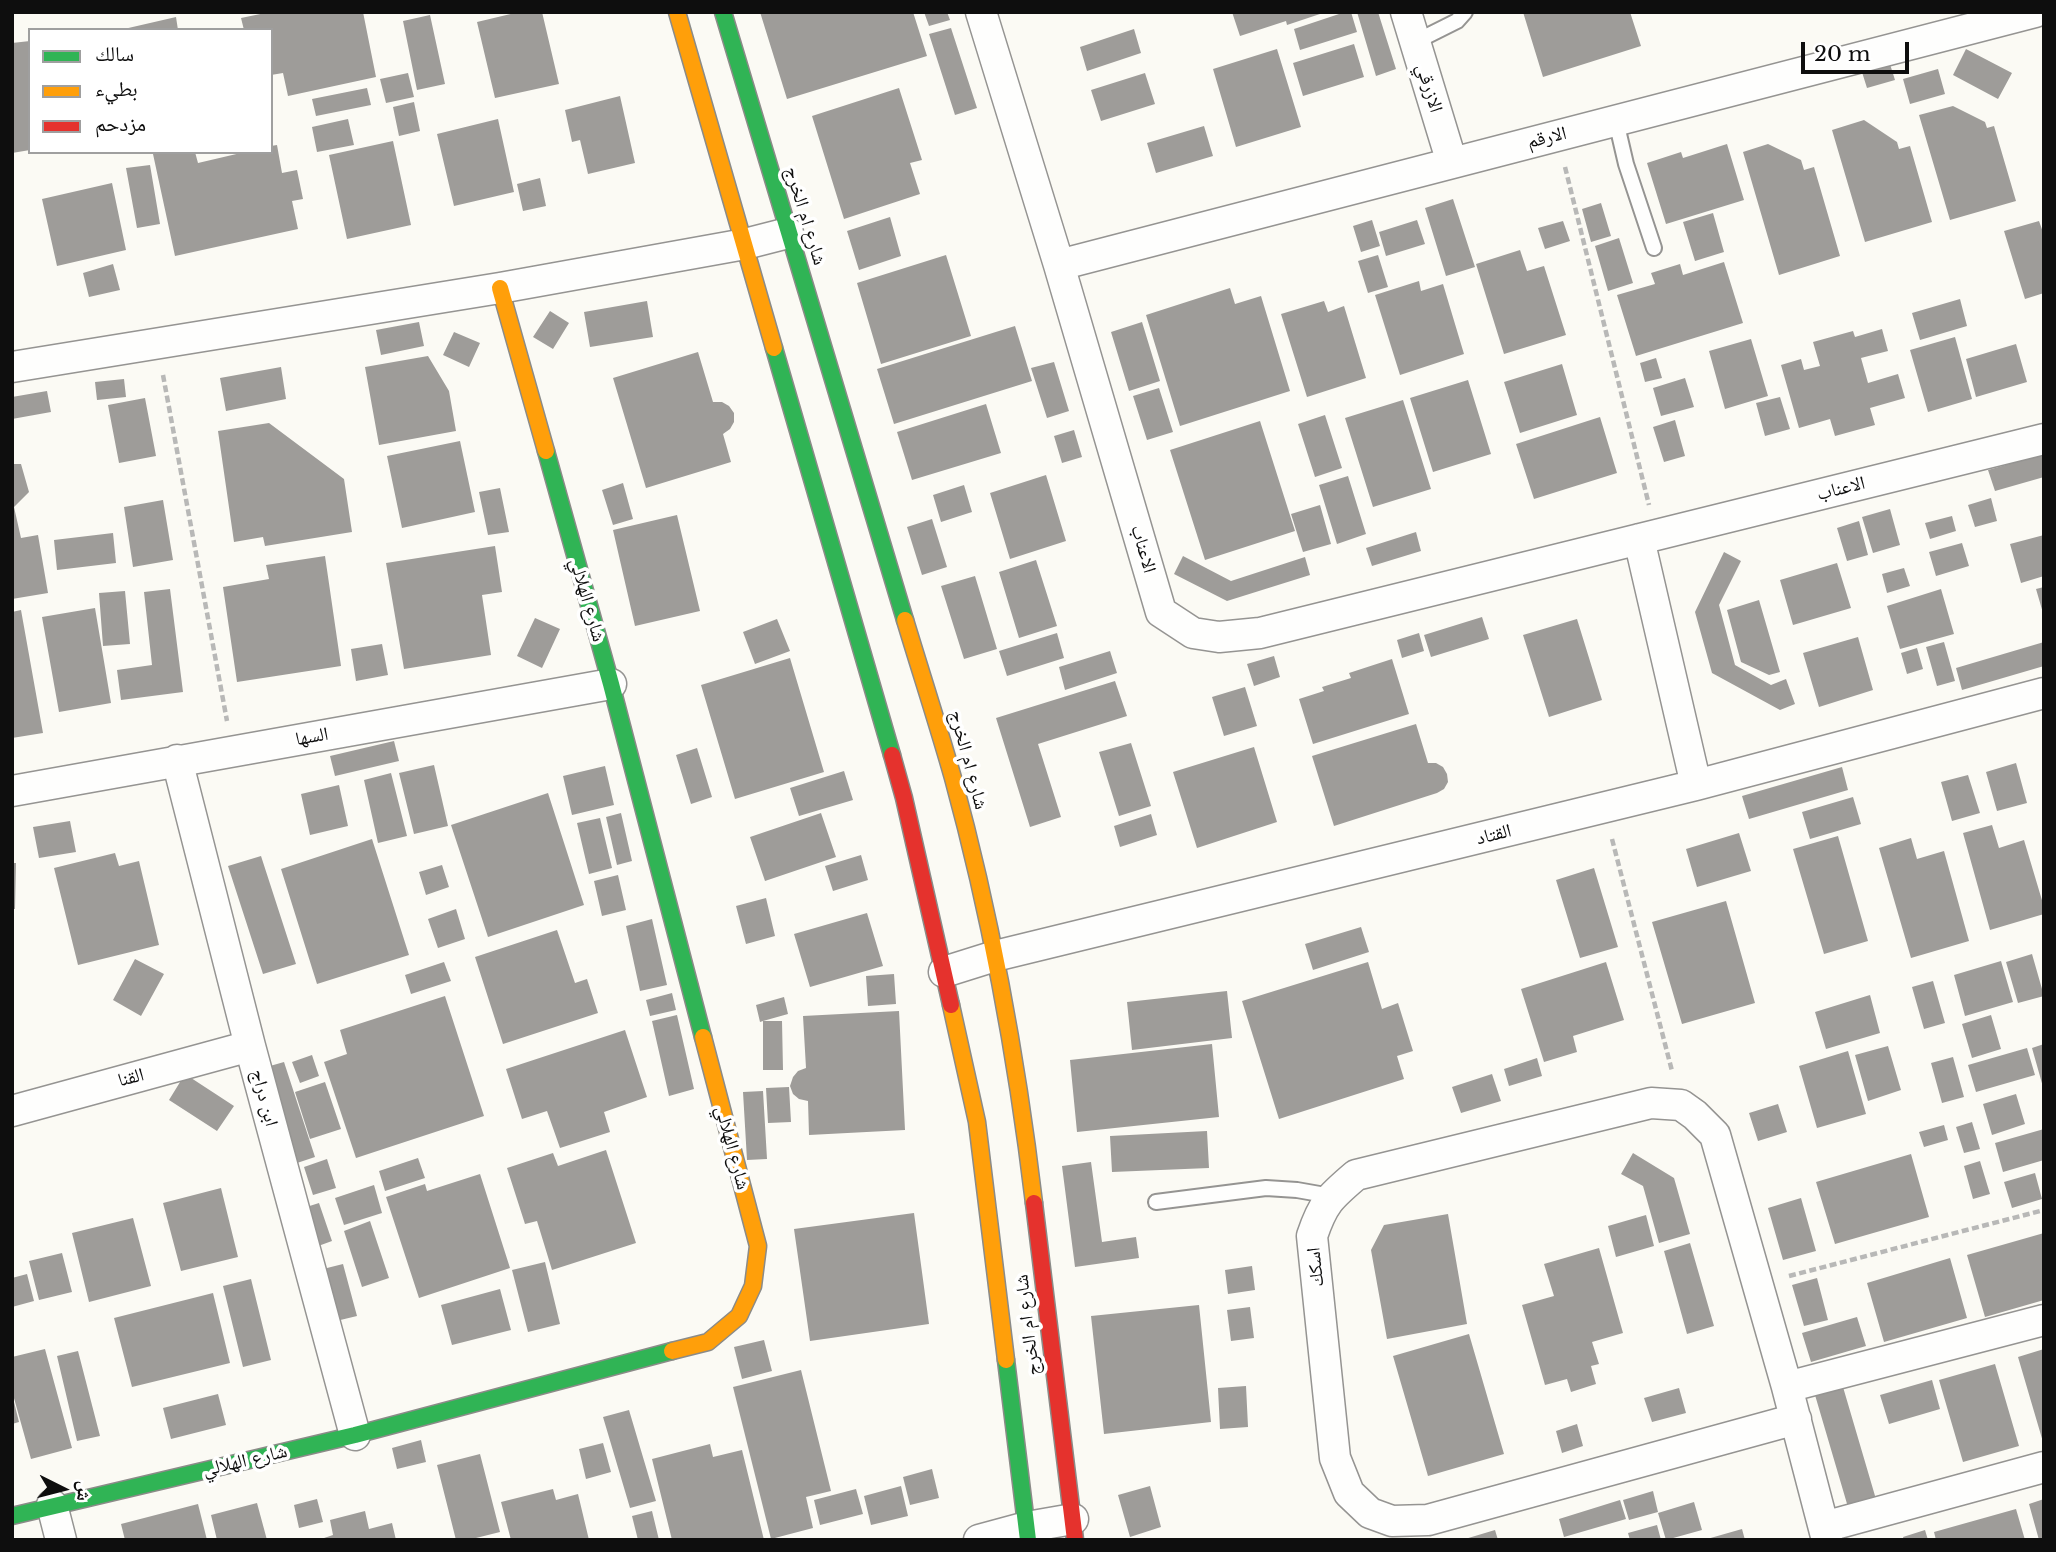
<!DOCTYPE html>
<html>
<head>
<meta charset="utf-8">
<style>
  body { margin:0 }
  #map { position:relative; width:2056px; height:1552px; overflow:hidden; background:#fbfaf4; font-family:"Libre Baskerville","Noto Naskh Arabic",serif }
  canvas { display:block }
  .frame { position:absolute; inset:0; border:14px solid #0e0e0e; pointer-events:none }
  .legend { position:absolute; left:28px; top:28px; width:245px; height:126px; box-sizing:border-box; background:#fff; border:2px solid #9f9f9f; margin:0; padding:9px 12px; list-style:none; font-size:21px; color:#0e0e0e }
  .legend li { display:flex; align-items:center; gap:14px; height:35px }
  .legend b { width:35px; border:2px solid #9f9f9f }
  .north { position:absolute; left:28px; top:1454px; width:70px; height:70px; -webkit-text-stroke:5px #fff; paint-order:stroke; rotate:96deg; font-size:19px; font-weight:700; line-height:28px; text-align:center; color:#0e0e0e }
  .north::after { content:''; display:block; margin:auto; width:24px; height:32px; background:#0e0e0e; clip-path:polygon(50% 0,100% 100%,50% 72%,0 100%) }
  .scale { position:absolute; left:1801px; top:42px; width:108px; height:32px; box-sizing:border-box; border:4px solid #0e0e0e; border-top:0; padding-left:9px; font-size:21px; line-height:24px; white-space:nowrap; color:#0e0e0e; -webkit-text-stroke:5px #fff; paint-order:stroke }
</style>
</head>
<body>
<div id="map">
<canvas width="2056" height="1552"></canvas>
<div class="frame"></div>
<ul class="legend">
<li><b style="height:9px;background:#30b455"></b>سالك</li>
<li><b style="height:9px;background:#ff9f0a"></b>بطيء</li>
<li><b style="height:9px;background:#e5322d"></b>مزدحم</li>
</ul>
<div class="north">ش</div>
<div class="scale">20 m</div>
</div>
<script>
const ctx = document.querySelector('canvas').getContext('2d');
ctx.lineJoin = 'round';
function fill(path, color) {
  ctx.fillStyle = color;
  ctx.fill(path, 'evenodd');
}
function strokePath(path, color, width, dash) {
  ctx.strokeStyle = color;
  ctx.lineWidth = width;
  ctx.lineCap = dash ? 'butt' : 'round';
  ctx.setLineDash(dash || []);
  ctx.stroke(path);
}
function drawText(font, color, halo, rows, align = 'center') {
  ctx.font = font + ' "Libre Baskerville","Noto Naskh Arabic",serif';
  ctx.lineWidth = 7;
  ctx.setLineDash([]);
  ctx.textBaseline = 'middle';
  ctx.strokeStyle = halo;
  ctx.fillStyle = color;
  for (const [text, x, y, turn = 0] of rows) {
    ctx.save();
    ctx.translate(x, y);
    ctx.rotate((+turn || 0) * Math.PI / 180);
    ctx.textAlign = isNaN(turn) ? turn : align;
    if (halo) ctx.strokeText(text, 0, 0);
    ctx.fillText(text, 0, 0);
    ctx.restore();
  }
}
fill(new Path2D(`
  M270 12H363L376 77 288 96 283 73 271 75V30H244L241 18Z
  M519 12H542L559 84 495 98 477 22Z
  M760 12H913L927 56 787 99Z
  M924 12H947L950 20 929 26Z
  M1232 12H1323V13L1287 25 1286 21 1240 36Z
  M1345 12H1351L1357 32 1300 50 1294 29Z
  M1357 12H1378L1396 69 1376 76Z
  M1523 12H1630L1641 46 1543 77Z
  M430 15 445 84 417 90 403 21Z
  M176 17 178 30H124V29Z
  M951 28 977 108 955 115 929 34Z
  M1134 29 1141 53 1087 71 1080 47Z
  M30 41V150L12 153V43Z
  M1354 44 1364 77 1303 96 1293 63Z
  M1277 49 1301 127 1236 147 1213 69Z
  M1966 49 2012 73 1998 99 1953 75Z
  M1889 61 1895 80 1867 88 1861 69Z
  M1938 69 1945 94 1910 104 1903 79Z
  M408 73 414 97 386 103 380 79Z
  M1145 73 1155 104 1101 121 1091 90Z
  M367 88 371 105 316 116 312 99Z
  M899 88 922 160 910 163 920 194 844 219 812 116Z
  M620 96 635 163 588 174 580 140 572 142 565 110Z
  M414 102 420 131 399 136 393 107Z
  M1953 106 1985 122 1987 128 1994 126 2016 201 1950 220 1919 115Z
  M348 119 354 145 317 152 312 127Z
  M498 119 514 192 454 206 437 134Z
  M1864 120 1897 142 1899 149 1910 146 1932 222 1865 242 1832 130Z
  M1204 126 1213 156 1156 173 1147 143Z
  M393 141 411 225 347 239 329 155Z
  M1727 144 1744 200 1666 224 1647 163 1681 152 1683 158Z
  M1768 144 1801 160 1804 170 1814 167 1840 256 1779 275 1743 152Z
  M277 145 282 173 297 170 303 199 292 201 298 229 175 256 153 154 195 152 198 163 245 152H271V146Z
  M150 165 160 224 137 228 126 168Z
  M540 178 546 206 523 211 517 184Z
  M112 183 126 250 57 266 42 199Z
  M1453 199 1475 267 1446 276 1425 208Z
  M1601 203 1611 236 1591 242 1582 209Z
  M1713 213 1724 252 1695 261 1683 222Z
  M890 217 901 256 859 270 847 231Z
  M1372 220 1380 246 1361 252 1353 226Z
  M1417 220 1425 244 1386 256 1379 232Z
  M1563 221 1570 241 1545 249 1538 228Z
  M2039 221 2044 235V293L2025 299 2004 231Z
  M1619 238 1633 283 1608 291 1595 246Z
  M1520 250 1527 271 1544 266 1566 335 1504 354 1476 264Z
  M946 255 971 336 881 364 857 283Z
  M1378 255 1388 287 1368 293 1358 261Z
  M1724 262 1743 323 1636 356 1617 295 1655 284 1651 273 1680 264 1683 275Z
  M113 264 120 290 89 297 83 273Z
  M1419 281 1421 291 1443 284 1464 354 1400 375 1375 295Z
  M1230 288 1235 304 1261 296 1290 391 1180 426 1146 315Z
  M1960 299 1967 326 1920 340 1912 313Z
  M647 301 653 337 590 347 584 312Z
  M1324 301 1328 312 1344 306 1366 378 1307 397 1281 314Z
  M550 311 569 323 553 349 533 337Z
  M419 322 424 346 381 355 376 330Z
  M1142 322 1160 381 1129 391 1111 332Z
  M1015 326 1032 381 894 424 877 369Z
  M1882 329 1888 351 1861 358 1868 383 1898 374 1905 398 1870 408 1875 425 1835 436 1830 419 1799 428 1781 365 1801 359 1804 370 1820 366 1813 342 1853 331 1855 337Z
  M454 332 480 343 469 367 443 355Z
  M1955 337 1972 399 1928 412 1910 350Z
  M1751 339 1768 396 1725 409 1709 351Z
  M2016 344 2027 382 1976 397 1966 359Z
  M698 352 713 402H722L729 406 734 413V422L730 429 723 434 731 462 646 488 613 378Z
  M428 356 449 391 456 431 379 445 365 367Z
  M1656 358 1662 378 1645 382 1640 363Z
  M1054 362 1069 411 1047 418 1031 368Z
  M1562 364 1577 415 1520 433 1504 382Z
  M281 367 286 399 226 411 220 378Z
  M1685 378 1694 407 1661 416 1653 388Z
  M124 379 126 397 97 400 95 382Z
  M1468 380 1491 454 1433 472 1410 398Z
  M1159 388 1173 432 1147 440 1133 396Z
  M47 391 51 412 12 419V397Z
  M1780 397 1790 429 1765 436 1756 403Z
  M145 398 156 456 119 463 108 405Z
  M1403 400 1431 489 1373 507 1345 418Z
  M986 404 1001 453 912 480 897 432Z
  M1325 415 1342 468 1315 477 1298 424Z
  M1600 417 1617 473 1534 499 1516 444Z
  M1675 420 1685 456 1664 462 1653 427Z
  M1260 421 1295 531 1205 560 1170 450Z
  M269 423 344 479 352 532 265 546 263 537 234 542 218 431Z
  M1074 430 1082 457 1062 463 1054 436Z
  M460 441 475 512 402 528 387 456Z
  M2044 454V477L1995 491 1988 470Z
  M12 464H21L29 492 14 507 21 538 38 535 48 593 12 599Z
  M1046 475 1066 541 1010 559 990 493Z
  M1348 476 1366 534 1337 544 1319 485Z
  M623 483 633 519 613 525 602 490Z
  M964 485 972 512 941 522 933 495Z
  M500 488 509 532 488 535 479 492Z
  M1991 498 1997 521 1975 527 1968 505Z
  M163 500 173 560 133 567 124 507Z
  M1320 505 1331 544 1303 552 1291 514Z
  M1890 509 1900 545 1873 553 1862 517Z
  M677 515 700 611 635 626 613 530Z
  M1952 516 1956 531 1930 539 1925 523Z
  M932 519 947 567 922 575 907 527Z
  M1859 521 1868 555 1847 561 1837 528Z
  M1416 532 1421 551 1372 566 1366 548Z
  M113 533 116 563 57 570 54 540Z
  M2044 535V576L2021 583 2010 544Z
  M1962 543 1969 566 1936 576 1929 552Z
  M495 546 502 592 482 595 491 655 404 669 386 563Z
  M1724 552 1741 561 1719 605 1735 665 1771 685 1786 679 1795 704 1780 710 1712 673 1695 612Z
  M325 556 341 666 237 682 223 587 269 579 266 565Z
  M1183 556 1231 581 1305 557 1310 575 1227 601 1174 574Z
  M1036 560 1057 626 1019 638 999 572Z
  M1837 563 1851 608 1793 625 1780 580Z
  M1904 568 1910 586 1887 593 1882 574Z
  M975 576 997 649 964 659 941 586Z
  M2044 587V612L2043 613 2036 589Z
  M170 589 183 692 121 700 117 670 152 665 144 592Z
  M1941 589 1954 634 1900 649 1887 606Z
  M125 591 130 644 103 646 99 593Z
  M1759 600 1780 672 1769 675 1741 662 1727 610Z
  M95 608 111 703 59 712 42 617Z
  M21 610 43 733 12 738V612Z
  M1482 617 1489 639 1431 657 1424 635Z
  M535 618 560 629 542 668 517 656Z
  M777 619 790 651 755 664 743 632Z
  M1577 619 1602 700 1549 717 1523 635Z
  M1057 633 1064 658 1007 676 999 651Z
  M1419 633 1424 651 1402 658 1397 640Z
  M1858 637 1873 690 1819 707 1803 653Z
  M1944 642 1955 681 1937 686 1926 647Z
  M2044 642V666L1962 690 1956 668Z
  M382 644 388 675 356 681 351 649Z
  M1917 648 1923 669 1907 674 1901 653Z
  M1110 651 1117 673 1065 690 1059 667Z
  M1274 656 1280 677 1254 686 1247 664Z
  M790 658 824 772 735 799 701 685Z
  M1392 659 1409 714 1313 744 1299 699 1324 691 1322 687 1351 678 1349 673Z
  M1115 681 1127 716 1038 744 1061 817 1030 827 996 718Z
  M1245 687 1257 726 1224 736 1212 697Z
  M1416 724 1428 763H1436L1443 767 1447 774 1448 782 1444 789 1437 793 1334 826 1312 756Z
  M394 741 399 761 335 776 330 756Z
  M1131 743 1151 806 1119 816 1099 752Z
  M1254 747 1277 822 1197 848 1173 772Z
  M697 748 712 797 691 804 676 755Z
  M2016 763 2027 803 1997 811 1986 772Z
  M434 765 448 826 414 834 399 773Z
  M605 766 614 805 572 815 563 776Z
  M1842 767 1848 790 1749 819 1742 796Z
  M844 771 853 800 799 816 790 788Z
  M391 773 407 836 378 843 364 780Z
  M1968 775 1980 813 1952 821 1941 782Z
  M339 785 348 826 310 835 301 794Z
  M548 793 584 905 488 937 451 825Z
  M1853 797 1861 824 1810 839 1802 812Z
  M621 813 632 861 617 865 606 817Z
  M821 813 836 857 765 881 750 837Z
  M1151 814 1157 835 1120 847 1114 826Z
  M600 818 612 868 589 874 577 823Z
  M70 821 76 852 39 858 33 827Z
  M1992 825 1999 848 2024 840 2044 907V914L1990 930 1963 833Z
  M1739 833 1751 871 1697 887 1686 849Z
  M1838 836 1868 941 1824 954 1793 849Z
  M1911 838 1917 859 1944 851 1969 941 1911 958 1879 848Z
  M372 839 409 955 317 984 281 869Z
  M115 853 119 866 139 861 159 945 78 965 54 868Z
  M861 855 868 880 833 891 825 866Z
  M261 856 296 964 263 974 228 866Z
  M12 863H16L15 909H12Z
  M442 865 449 887 426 895 419 872Z
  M1594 868 1618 947 1580 958 1556 880Z
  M618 875 626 910 602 916 594 881Z
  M766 898 775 936 746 944 736 906Z
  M1726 901 1755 1003 1682 1024 1652 922Z
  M456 909 465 939 438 948 428 919Z
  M867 913 883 966 810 987 794 934Z
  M652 919 667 985 640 991 626 926Z
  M1361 927 1369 952 1313 970 1305 944Z
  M557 930 575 983 587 979 598 1013 503 1044 475 957Z
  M2032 954 2044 996 2018 1003 2006 962Z
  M135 959 164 974 141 1016 113 1000Z
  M2001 961 2013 1002 1965 1016 1954 975Z
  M444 962 451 981 411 994 405 975Z
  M1368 962 1382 1009 1398 1003 1413 1051 1397 1056 1404 1079 1279 1119 1242 1001Z
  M1606 962 1624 1020 1573 1036 1577 1052 1544 1062 1521 989Z
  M894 974 896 1004 868 1006 866 976Z
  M1933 981 1945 1023 1924 1029 1912 987Z
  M1227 991 1232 1038 1132 1050 1127 1002Z
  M672 993 676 1010 650 1016 646 1000Z
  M1870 995 1880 1033 1826 1049 1815 1012Z
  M445 996 484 1116 356 1158 324 1062 347 1054 340 1030Z
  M784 997 788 1014 763 1021H782L783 1070H763V1021L760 1022 756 1005Z
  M899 1011 905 1130 809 1135 808 1101 799 1099 793 1094 790 1086 793 1077 798 1071 806 1068 803 1016Z
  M677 1015 694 1089 669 1096 652 1021Z
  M1991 1015 2001 1049 1972 1058 1962 1024Z
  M625 1030 647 1097 604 1112 610 1132 560 1148 547 1111 522 1119 506 1069Z
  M1212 1044 1219 1117 1077 1132 1070 1060Z
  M2044 1044V1087H2043L2032 1048Z
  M1888 1046 1901 1090 1868 1101 1855 1055Z
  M2027 1048 2035 1075 1976 1092 1968 1065Z
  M1848 1051 1866 1114 1817 1128 1799 1066Z
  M312 1055 319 1076 300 1083 292 1062Z
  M1953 1057 1964 1097 1942 1103 1931 1063Z
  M1537 1058 1542 1076 1509 1086 1504 1069Z
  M284 1062 315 1157 294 1164 263 1068Z
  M185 1074 234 1106 217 1131 169 1100Z
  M1492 1074 1501 1101 1461 1113 1452 1087Z
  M325 1082 341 1129 310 1139 295 1092Z
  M789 1087 791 1122 768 1123 766 1088Z
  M763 1091 767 1159 747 1160 743 1092Z
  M2016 1094 2025 1124 1992 1135 1983 1104Z
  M1778 1104 1787 1132 1758 1141 1749 1113Z
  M1972 1122 1980 1149 1964 1153 1956 1127Z
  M1944 1125 1948 1140 1924 1147 1919 1132Z
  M2044 1129V1160L2003 1172 1995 1143Z
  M1207 1131 1209 1168 1112 1172 1110 1136Z
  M606 1150 636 1243 552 1270 537 1221 525 1224 507 1168 553 1153 558 1166Z
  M1633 1153 1674 1178 1690 1234 1659 1243 1643 1186 1621 1174Z
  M1911 1154 1929 1217 1835 1244 1816 1182Z
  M418 1158 425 1178 385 1191 379 1171Z
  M327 1159 336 1188 313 1195 304 1167Z
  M1980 1161 1990 1194 1973 1199 1964 1166Z
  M1091 1162 1102 1242 1136 1237 1139 1258 1075 1267 1062 1166Z
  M2035 1173 2042 1199 2012 1208 2004 1182Z
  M480 1174 510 1268 419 1298 386 1197 425 1184 427 1191Z
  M374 1185 382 1213 344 1225 335 1198Z
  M221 1188 238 1257 181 1271 163 1203Z
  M1801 1198 1816 1251 1783 1260 1768 1208Z
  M319 1203 332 1241 310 1249 297 1210Z
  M914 1213 929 1324 810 1341 794 1229Z
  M1448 1214 1467 1324 1387 1339 1371 1250 1384 1225Z
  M1646 1215 1654 1246 1616 1257 1608 1226Z
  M133 1218 151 1286 89 1302 72 1233Z
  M370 1221 389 1278 362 1287 344 1231Z
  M2044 1233V1300L1985 1317 1967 1255Z
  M1690 1243 1714 1326 1687 1334 1664 1251Z
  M1599 1248 1623 1333 1592 1342 1599 1364 1591 1366 1596 1384 1571 1392 1567 1379 1545 1385 1522 1305 1554 1296 1544 1264Z
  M62 1253 72 1292 39 1300 29 1261Z
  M1950 1258 1967 1318 1884 1342 1867 1283Z
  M545 1262 560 1324 528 1332 512 1270Z
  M343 1264 357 1316 332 1322 319 1270Z
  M1252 1266 1255 1290 1228 1294 1225 1270Z
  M27 1274 34 1301 12 1307V1278Z
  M1817 1278 1828 1320 1804 1326 1792 1285Z
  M251 1279 271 1360 243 1367 223 1286Z
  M500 1289 511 1330 452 1345 441 1305Z
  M213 1293 230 1363 132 1387 114 1318Z
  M1199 1305 1211 1422 1104 1434 1091 1316Z
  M1250 1307 1254 1338 1231 1341 1227 1310Z
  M1857 1317 1866 1346 1811 1362 1802 1333Z
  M1469 1334 1504 1454 1428 1476 1393 1356Z
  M764 1340 772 1371 742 1379 734 1347Z
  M45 1349 72 1448 31 1459 12 1391V1357Z
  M2044 1349V1442H2043L2018 1357Z
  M78 1351 100 1436 77 1441 57 1356Z
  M1995 1364 2019 1446 1963 1462 1939 1380Z
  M801 1370 831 1491 806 1497 813 1528 771 1539 733 1387Z
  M1932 1380 1940 1409 1889 1424 1880 1395Z
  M1246 1386 1248 1427 1220 1429 1218 1388Z
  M1843 1387 1878 1506 1850 1514 1815 1395Z
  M1679 1388 1686 1413 1652 1422 1644 1398Z
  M218 1394 226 1425 171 1439 163 1408Z
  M13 1398 19 1422 12 1424V1399Z
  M629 1410 656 1501 630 1508 603 1417Z
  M1577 1424 1583 1446 1562 1453 1556 1431Z
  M421 1440 426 1462 397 1469 392 1448Z
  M603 1443 611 1472 586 1479 579 1449Z
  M710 1444 713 1457 742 1450 764 1540H672L652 1459Z
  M480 1454 500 1532 468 1540H456L437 1465Z
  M932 1469 939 1498 910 1505 903 1477Z
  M901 1486 908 1516 871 1525 864 1496Z
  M1150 1486 1161 1527 1130 1537 1118 1495Z
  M553 1489 556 1500 578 1494 589 1540H511L501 1502Z
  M856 1489 863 1514 820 1525 814 1500Z
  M1653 1491 1658 1512 1629 1520 1623 1500Z
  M317 1499 323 1522 299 1528 294 1505Z
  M2044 1499V1540H2039L2029 1504Z
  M1620 1500 1626 1519 1564 1537 1559 1519Z
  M1694 1502 1702 1530 1666 1540 1658 1513Z
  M257 1503 267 1540H217L211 1515Z
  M198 1504 207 1540H125L121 1524Z
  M2016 1509 2025 1540H1936L1934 1532Z
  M365 1511 369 1529 392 1523 396 1540H318L333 1535 330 1520Z
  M652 1511 659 1540H638L632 1516Z
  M1657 1525 1661 1540H1630L1628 1533Z
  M1742 1529 1745 1540H1708L1707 1539Z
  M1495 1530 1498 1540H1465V1539Z
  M1925 1530 1928 1540H1904L1903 1537Z`), '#9e9c99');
const lane = new Path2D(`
  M1415 42 1457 21 1465 12
  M1616 121 1626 164 1654 248
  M1156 1202 1266 1188 1297 1190 1331 1196`);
const street = new Path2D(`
  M981 12 1059 265 1161 612 1193 633 1219 637 1260 633 2044 439
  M1406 12 1452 163
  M1059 265 2035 12
  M12 367 500 288 745 244 788 233
  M1639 539 1696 785
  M177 760 250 1046 355 1435
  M12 791 611 684
  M944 972 995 956 1696 785 2044 693
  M12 1111 250 1046
  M1787 1387 2044 1320
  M1796 1419 1428 1520 1392 1521 1370 1513 1349 1493 1335 1458 1312 1236C1323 1203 1330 1197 1356 1175L1651 1103 1681 1105 1695 1115 1715 1135 1787 1387 1827 1540
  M52 1505 61 1540
  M1824 1527 2044 1467
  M979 1540 1027 1527 1073 1519`);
const fast = new Path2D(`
  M723 12 905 620
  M774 348 892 755
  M546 451 611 684 703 1037
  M1006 1360 1028 1540
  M12 1516 355 1435 672 1351`);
const slow = new Path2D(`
  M677 12 774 348
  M500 288 546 451
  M905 620C921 673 938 725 953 778 991 917 1017 1060 1034 1203
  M951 1005 977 1122 1006 1360
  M672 1351 708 1342 739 1316 753 1286 758 1246 703 1037`);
const jam = new Path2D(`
  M892 755 904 798 951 1005
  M1034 1203 1075 1540`);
strokePath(lane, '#959492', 18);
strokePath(street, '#959492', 33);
strokePath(fast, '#8b8b88', 19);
strokePath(slow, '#8b8b88', 19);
strokePath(jam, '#8b8b88', 19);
strokePath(new Path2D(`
  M1565 167 1649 505
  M163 375 227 721
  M1612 839 1672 1071
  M1789 1276 2044 1210`), '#b8b8b7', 4.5, [7, 3.5]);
strokePath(lane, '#fefefd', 14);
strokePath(street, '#fefefd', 30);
strokePath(fast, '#30b455', 16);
strokePath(slow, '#ff9f0a', 16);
strokePath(jam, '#e5322d', 16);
drawText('19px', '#0e0e0e', '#fff', [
  ["الازرقي",1429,88,73],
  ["الارقم",1547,138,-14],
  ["شارع ام الخرج",805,216,73],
  ["الاعناب",1841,489,-14],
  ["الاعناب",1143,549,74],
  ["شارع الهلالي",587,600,74],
  ["السها",312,737,-10],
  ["شارع ام الخرج",968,760,75],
  ["القتاد",1494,835,-14],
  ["القنا",131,1078,-15],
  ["ابن دراج",264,1098,75],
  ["شارع الهلالي",732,1148,75],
  ["اسكك",1316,1267,-96],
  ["شارع ام الخرج",1028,1325,-97],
  ["شارع الهلالي",245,1461,-13]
]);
</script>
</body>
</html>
